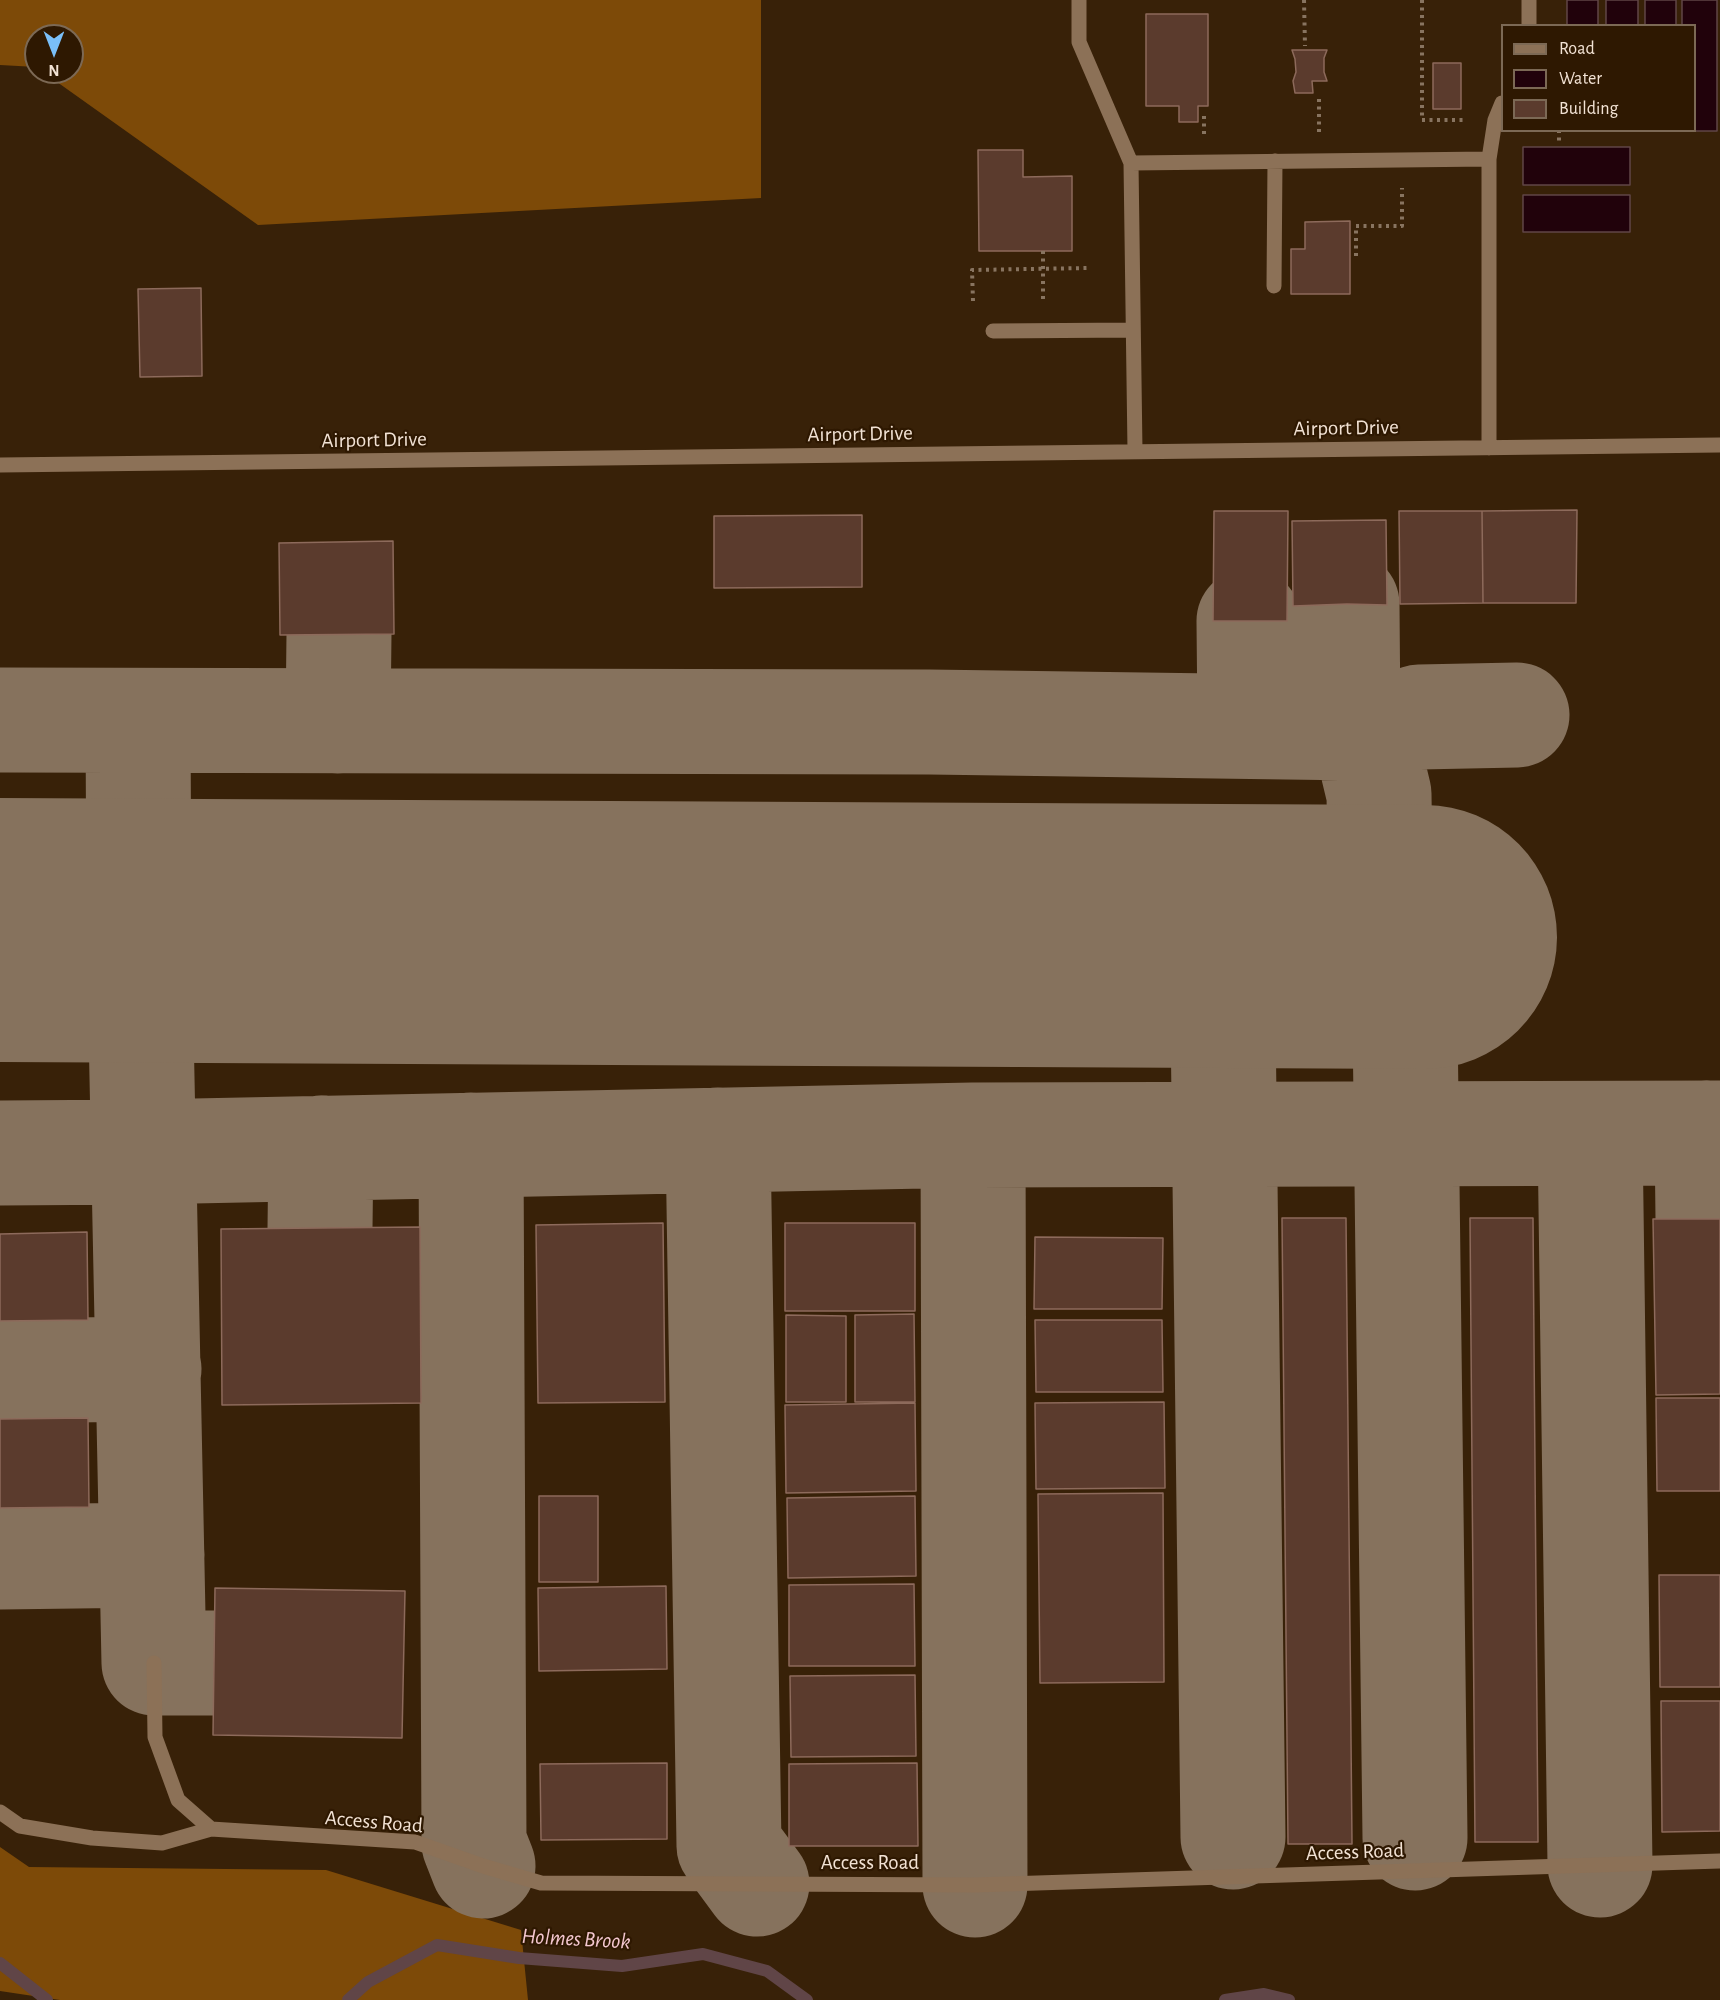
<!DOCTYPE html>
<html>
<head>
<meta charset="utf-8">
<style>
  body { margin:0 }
  #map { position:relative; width:1720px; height:2000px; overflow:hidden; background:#382108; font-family:"Alegreya Sans",sans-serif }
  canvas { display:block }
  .legend { position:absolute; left:1501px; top:24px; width:195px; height:108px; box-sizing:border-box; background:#2e1801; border:2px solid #7c6955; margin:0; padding:8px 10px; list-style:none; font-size:18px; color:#f2e2d4 }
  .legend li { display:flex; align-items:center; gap:12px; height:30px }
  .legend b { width:30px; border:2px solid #7c6955 }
  .north { position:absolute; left:24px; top:24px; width:60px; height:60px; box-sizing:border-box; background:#2e1801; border:2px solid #7c6955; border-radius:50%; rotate:180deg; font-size:16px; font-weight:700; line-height:24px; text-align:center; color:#f2e2d4 }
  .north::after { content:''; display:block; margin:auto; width:21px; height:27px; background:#7abff8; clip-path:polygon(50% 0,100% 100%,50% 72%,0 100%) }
</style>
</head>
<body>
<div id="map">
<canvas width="1720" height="2000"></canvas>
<ul class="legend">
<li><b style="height:8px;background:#8c7157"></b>Road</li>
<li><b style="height:16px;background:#21020b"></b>Water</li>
<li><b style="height:16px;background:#5b3b2d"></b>Building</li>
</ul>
<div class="north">N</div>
</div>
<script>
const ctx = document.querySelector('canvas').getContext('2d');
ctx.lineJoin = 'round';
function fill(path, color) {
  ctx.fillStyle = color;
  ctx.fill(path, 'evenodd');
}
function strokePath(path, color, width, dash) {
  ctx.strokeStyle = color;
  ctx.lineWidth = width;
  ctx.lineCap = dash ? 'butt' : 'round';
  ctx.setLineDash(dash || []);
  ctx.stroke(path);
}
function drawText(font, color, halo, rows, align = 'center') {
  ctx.font = font + ' "Alegreya Sans",sans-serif';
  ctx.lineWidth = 4.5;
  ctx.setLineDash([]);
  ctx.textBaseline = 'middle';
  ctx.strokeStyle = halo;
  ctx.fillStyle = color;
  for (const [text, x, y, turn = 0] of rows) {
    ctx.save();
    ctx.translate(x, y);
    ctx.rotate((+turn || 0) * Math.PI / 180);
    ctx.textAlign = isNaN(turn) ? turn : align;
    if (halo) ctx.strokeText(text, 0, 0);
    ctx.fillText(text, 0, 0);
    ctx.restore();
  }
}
fill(new Path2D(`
  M0 0H761V198L258 225 43 72H72V36H36V67L0 65Z
  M0 1847 29 1867 326 1870 521 1930 528 2000H60L0 1991Z`), '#7d4a08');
const water = new Path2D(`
  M1567 0H1598V25H1567Z
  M1606 0H1638V25H1606Z
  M1645 0H1676V25H1645Z
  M1682 0H1717V131H1682L1694 130V26L1682 25Z
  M1523 147H1630V185H1523Z
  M1523 195H1630V232H1523Z`);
fill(water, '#21020b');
strokePath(water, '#604547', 1.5);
strokePath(new Path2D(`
  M0 1963 47 2000
  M348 2000 368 1982 437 1945 519 1958 622 1966 703 1954 767 1971 807 2000
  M1225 2000 1264 1994 1289 2000`), '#604547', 12);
strokePath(new Path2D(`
  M1347 604 1348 727
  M1249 621 1250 726
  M0 720 929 722 1358 728 1389 727 1419 717 1517 715
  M138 721 139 931 154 1663H214
  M338 721 339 634
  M1358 728 1367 744 1379 794 1381 937
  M1222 935 1233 1837
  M1404 937 1415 1838
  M1707 1133 1708 1219
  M1590 1134 1600 1865
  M973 1135 975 1885
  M718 1140 729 1846 757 1884
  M471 1145 474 1843 483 1866
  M0 1153 145 1152 973 1135 1720 1133
  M320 1228 321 1148
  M0 1371 149 1369
  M0 1557 152 1555`), '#86725d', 105);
strokePath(new Path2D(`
  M0 930 1425 937`), '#86725d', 264);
const building = new Path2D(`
  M1146 14H1208V106H1198V122H1179V106H1146Z
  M1292 50H1327L1324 58V72L1327 81H1312L1313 93H1295L1293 81 1296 72 1295 59Z
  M1433 63H1461V109H1433Z
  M978 150H1023V177L1072 176V251H979Z
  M1350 221V294H1291V249H1305V222Z
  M201 288 202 376 140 377 138 289Z
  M1577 510 1576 603H1483L1482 511Z
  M1214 511H1288L1287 621H1213Z
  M1399 511H1482L1483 603 1400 604Z
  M862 515V587L714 588V516Z
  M1386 520 1387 605 1347 604 1293 606 1292 521Z
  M393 541 394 634 280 635 279 543Z
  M1282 1218H1346L1352 1844H1288Z
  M1470 1218H1533L1538 1842H1475Z
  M1653 1219H1720V1394L1656 1395Z
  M663 1223 665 1402 538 1403 536 1225Z
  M785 1223H915V1311H785Z
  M420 1227 421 1403 222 1405 221 1229Z
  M87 1232 88 1320 0 1321V1234Z
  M1035 1237 1163 1238 1162 1309H1034Z
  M914 1314 915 1402H855V1315Z
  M786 1315 846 1316V1402H786Z
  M1035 1320H1162L1163 1392H1036Z
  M1656 1398H1720V1491H1657Z
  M1164 1402 1165 1488 1036 1489 1035 1403Z
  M915 1403 916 1491 786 1493 785 1405Z
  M88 1418 89 1507 0 1508V1419Z
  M1163 1493 1164 1682 1040 1683 1038 1494Z
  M539 1496H598V1582H539Z
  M915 1496 916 1576 788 1578 787 1498Z
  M1659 1575H1720V1687H1660Z
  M914 1584 915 1666H789V1585Z
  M666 1586 667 1669 539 1671 538 1588Z
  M215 1588 405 1591 402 1738 213 1735Z
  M915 1675 916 1756 791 1757 790 1676Z
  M1661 1701H1720V1831L1662 1832Z
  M667 1763V1839L541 1840 540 1764Z
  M917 1763 918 1846H789V1764Z`);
fill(building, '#5b3b2d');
strokePath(building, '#8d6a5b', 1.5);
strokePath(new Path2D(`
  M1304 0 1305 46
  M1422 0V120H1467
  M1319 99V134
  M1559 130V141
  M1204 134V113
  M1043 251V302
  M1356 256V226H1402V188
  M973 301 972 270 1088 268`), '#887460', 4, [3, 4.5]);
strokePath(new Path2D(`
  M1079 0V42L1131 163 1135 451
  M1529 0V26
  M1131 163 1489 159
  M1274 286 1275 161
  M993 331 1133 330
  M1489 448V159L1495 120 1502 103
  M0 465 1720 445
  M154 1663 155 1737 178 1800 211 1829 415 1842 483 1866 541 1883 975 1885 1720 1861
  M0 1812 20 1826 92 1838 162 1843 211 1829`), '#8c7157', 15);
drawText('21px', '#f2e2d4', '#2e1801', [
  ["Airport Drive",1346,428,-1],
  ["Airport Drive",860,434,-1],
  ["Airport Drive",374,440,-1],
  ["Access Road",374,1822,5],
  ["Access Road",1355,1852,-2],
  ["Access Road",870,1863]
]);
drawText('italic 22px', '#f4c7d0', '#2e1801', [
  ["Holmes Brook",576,1939,3]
]);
</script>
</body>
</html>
